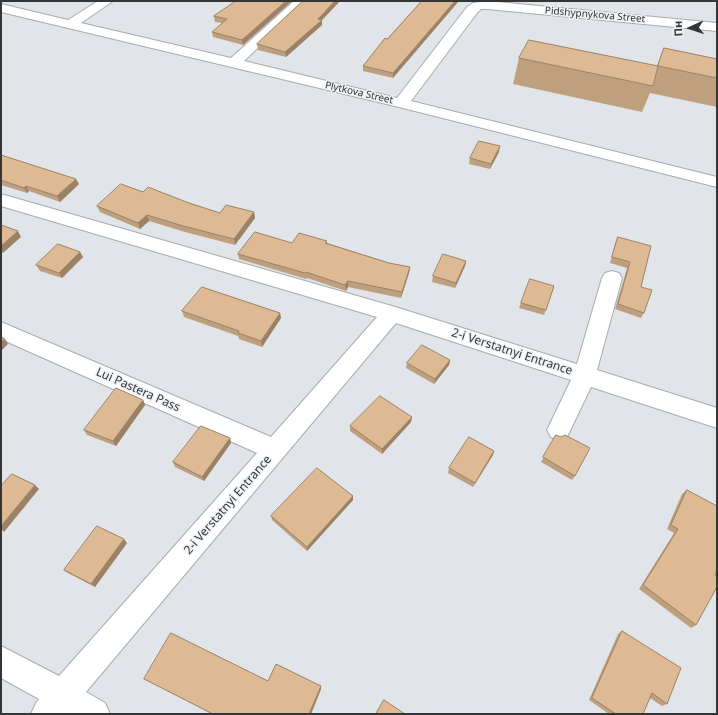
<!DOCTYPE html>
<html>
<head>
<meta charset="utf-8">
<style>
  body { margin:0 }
  #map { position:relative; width:718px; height:715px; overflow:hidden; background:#e1e5e9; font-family:"Noto Sans",sans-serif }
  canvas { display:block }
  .frame { position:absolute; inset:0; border:2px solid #333536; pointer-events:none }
  .north { position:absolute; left:670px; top:8px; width:40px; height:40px; -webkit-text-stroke:3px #eef2f7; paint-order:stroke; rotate:267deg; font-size:11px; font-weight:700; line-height:16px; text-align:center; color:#333536 }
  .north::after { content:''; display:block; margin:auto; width:14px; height:18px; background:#333536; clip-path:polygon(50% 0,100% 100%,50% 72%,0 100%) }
</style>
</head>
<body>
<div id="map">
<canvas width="718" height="715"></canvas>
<div class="frame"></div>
<div class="north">Пн</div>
</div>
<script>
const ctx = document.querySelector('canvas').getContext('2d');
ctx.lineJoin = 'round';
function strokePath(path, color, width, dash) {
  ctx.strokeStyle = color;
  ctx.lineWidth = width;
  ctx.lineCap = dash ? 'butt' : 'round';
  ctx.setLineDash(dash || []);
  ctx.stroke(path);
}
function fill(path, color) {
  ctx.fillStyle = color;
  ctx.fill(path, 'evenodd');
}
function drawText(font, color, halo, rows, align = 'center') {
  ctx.font = font + ' "Noto Sans",sans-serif';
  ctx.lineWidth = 3;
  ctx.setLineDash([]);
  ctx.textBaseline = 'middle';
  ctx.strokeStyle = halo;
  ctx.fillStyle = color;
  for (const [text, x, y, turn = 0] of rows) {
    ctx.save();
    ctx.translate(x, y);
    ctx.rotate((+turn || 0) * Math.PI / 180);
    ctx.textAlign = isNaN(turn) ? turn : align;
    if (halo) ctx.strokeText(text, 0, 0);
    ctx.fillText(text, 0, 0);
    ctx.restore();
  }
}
const minor = new Path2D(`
  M98 1H113L81 23 231 58 294 1H307L244 61 397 98 467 7 473 3 487 1 717 23V31L487 9H481L477 13 411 101 717 177V187L399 107 1 12V4L68 20Z
  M1 194 392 306 577 364 602 278 605 273 612 271 619 273 622 278 597 370 717 408V428L591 387 567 437 559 440 551 437 547 430 571 380 396 323 86 692 105 703 110 714H31L36 703 39 699 1 678V646L59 676 257 453 1 339V322L271 437 377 317 1 206Z`);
strokePath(minor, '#a7abaf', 2);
fill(minor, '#fff');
fill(new Path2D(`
  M292 1 243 45 213 37 212 32 222 23 215 22 214 16Z
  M303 1H340L322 20V25L286 57 258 50 257 44Z
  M422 1 393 78 363 71V66L387 39Z
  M664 48 717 59V107L650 93 642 112 513 84 519 58 657 66Z
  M499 152 490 169 469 164 470 158Z
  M1 155 79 184 60 202 29 191 27 193 1 185Z
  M143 192 189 203 220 213 254 212 255 218 235 245 185 232 149 221 140 229 100 212 97 206Z
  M618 237 641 287 644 313 641 318 615 309 627 268 610 263 616 242Z
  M327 241V243L389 263 410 267 409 273 401 298 348 287 346 291 307 278 306 279 239 259 238 254 292 243Z
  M80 252 83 257 62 278 40 271 36 265Z
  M466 261 465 266 455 288 432 282 433 276Z
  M554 286 544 315 519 308 521 303Z
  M182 311 280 313 281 318 262 347 239 339 238 336 184 317Z
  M450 360 449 365 434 384 406 368 407 363Z
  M143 400 145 405 116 446 87 435 84 430Z
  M412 417 411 422 382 454 350 431V426Z
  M556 435 575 476 572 480 541 462Z
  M230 438 231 443 204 481 175 467 173 462Z
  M493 455 473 487 448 473 449 468Z
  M687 490 696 625 691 628 639 589 674 533 667 529 682 494Z
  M353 496V500L307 551 272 520 271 516Z
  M127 543 95 587 68 573 64 570Z
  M622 631 667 704 662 706 650 698 643 714H609L589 700 618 634Z
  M144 679 268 681 321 686V689L311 714H212L148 681Z`), '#bea07e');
fill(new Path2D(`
  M286 1H292L243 45 242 40Z
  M335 1H340L322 20V25L286 57 285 52Z
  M455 1H459L393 78V73Z
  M500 146 499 152 490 169 491 164Z
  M76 179 79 184 60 202 57 196Z
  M26 186 29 191 27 193 24 188Z
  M254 212 255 218 235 245 234 239Z
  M147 215 149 221 140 229 138 223Z
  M18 231 21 237 3 253 1 250V246Z
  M80 252 83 257 62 278 59 273Z
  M466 261 465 266 455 288 456 283Z
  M410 267 409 273 401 298 402 292Z
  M348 281V287L346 291 345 285Z
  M280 313 281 318 262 347 261 341Z
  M5 339 8 344 1 351V342Z
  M450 360 449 365 434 384 435 379Z
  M143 400 145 405 116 446 113 441Z
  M412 417 411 422 382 454V449Z
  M230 438 231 443 204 481 202 477Z
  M494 451 493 455 473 487 475 483Z
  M35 485 39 489 4 532 1 529V526Z
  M353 496V500L307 551V547Z
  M124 539 127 543 95 587 91 584Z
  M321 686V689L311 714H309Z`), '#9b8267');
const building = new Path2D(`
  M236 1H286L242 40 212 32 227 19 214 16Z
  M303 1H335L318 19 322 20 285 52 257 44Z
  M422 1H455L393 73 363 66 385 38 387 39Z
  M529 40 658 66 653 86 519 58Z
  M664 48 717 59V78L658 66Z
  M479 141 500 146 491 164 470 158Z
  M1 155 76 179 57 196 26 186 24 188 1 180Z
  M121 184 143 192 148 187 189 203 220 213 226 205 254 212 234 239 183 226 147 215 138 223 97 206Z
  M1 225 18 231 1 246Z
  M255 232 292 243 299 233 327 241 325 243 389 263 410 267 402 292 348 281 345 285 306 272 305 273 238 254Z
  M618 237 651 246 641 287 652 290 644 313 618 304 630 262 612 257Z
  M58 244 80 252 59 273 36 265Z
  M443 254 466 261 456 283 433 276Z
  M530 279 554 286 546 310 521 303Z
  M202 287 280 313 261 341 238 333 239 331 182 311Z
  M1 337 5 339 1 342Z
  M422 345 450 360 435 379 407 363Z
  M116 388 143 400 113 441 84 430Z
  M380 396 412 417 382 449 350 426Z
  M201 426 230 438 202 477 173 462Z
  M556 435 561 437 565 435 590 448 575 476 543 457Z
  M469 437 494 451 475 483 449 468Z
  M317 468 353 496 307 547 271 516Z
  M12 474 35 485 1 526V486Z
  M687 490 717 506V570L715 575 717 577V587L696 625 643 585 678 529 671 525Z
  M97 526 124 539 91 584 64 570Z
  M622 631 681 668 667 704 652 693 643 714H616L592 698Z
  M171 633 268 681 276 664 321 686 309 714H213L144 679Z
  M384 700 405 714H376Z`);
fill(building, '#ddba93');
strokePath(building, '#9b8267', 1);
drawText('10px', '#333536', '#eef2f7', [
  ["Pidshypnykova Street",595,15,5],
  ["Plytkova Street",359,93,13]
]);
drawText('12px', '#333536', '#eef2f7', [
  ["2-i Verstatnyi Entrance",512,352,18],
  ["Lui Pastera Pass",138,390,24],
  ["2-i Verstatnyi Entrance",228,505,-49]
]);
</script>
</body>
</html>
